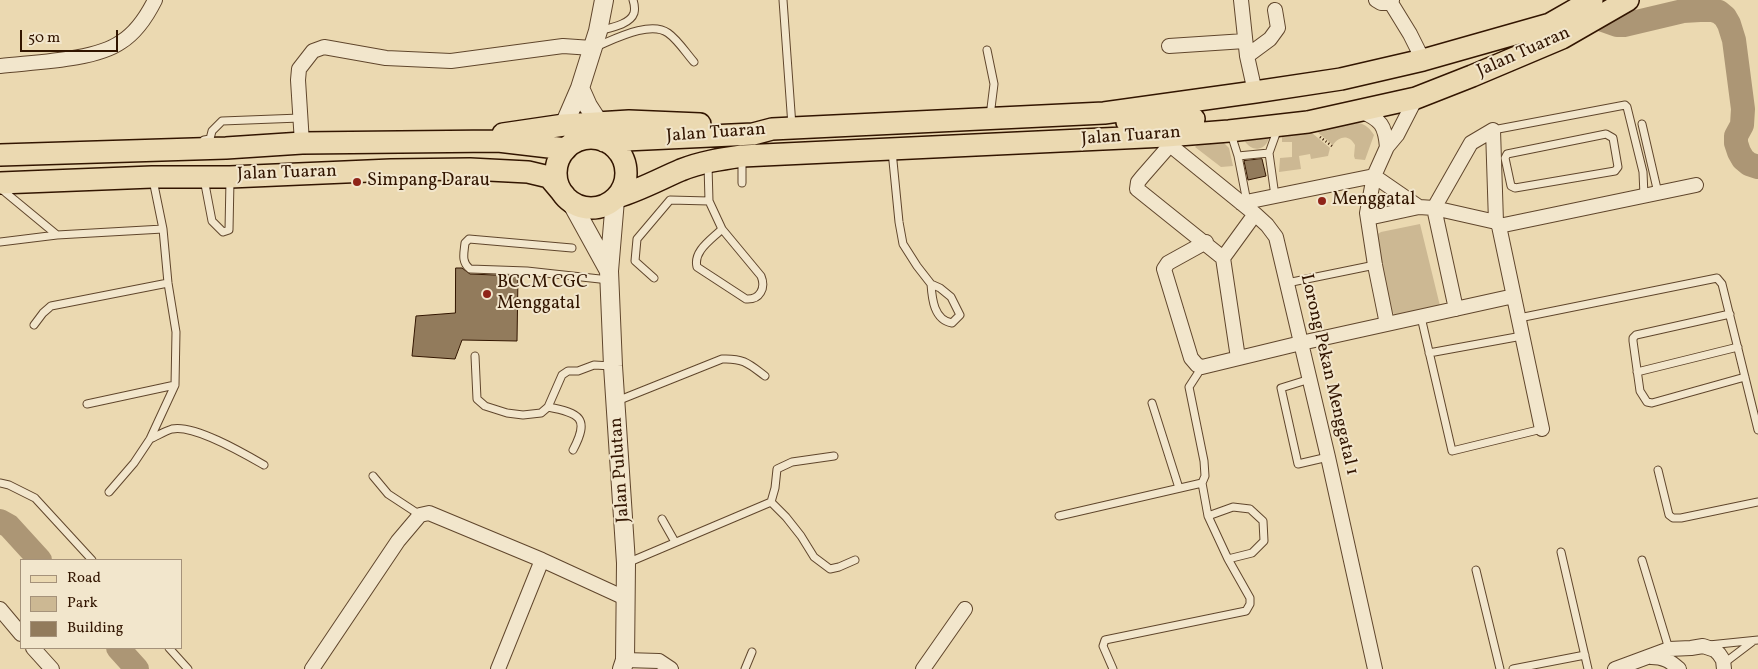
<!DOCTYPE html>
<html>
<head>
<meta charset="utf-8">
<style>
  body { margin:0 }
  #map { position:relative; width:1758px; height:669px; overflow:hidden; background:#ebd9b1; font-family:Vollkorn,serif }
  canvas { display:block }
  .legend { position:absolute; left:20px; top:559px; width:162px; height:90px; box-sizing:border-box; background:#f2e6cc; border:1px solid #a5927a; margin:0; padding:6px 9px; list-style:none; font-size:15px; color:#321500 }
  .legend li { display:flex; align-items:center; gap:10px; height:25px }
  .legend b { width:25px; border:1px solid #a5927a }
  .scale { position:absolute; left:20px; top:30px; width:98px; height:22px; box-sizing:border-box; border:2px solid #321500; border-top:0; padding-left:6px; font-size:15px; line-height:18px; white-space:nowrap; color:#321500; -webkit-text-stroke:4px #f2e6cc; paint-order:stroke }
</style>
</head>
<body>
<div id="map">
<canvas width="1758" height="669"></canvas>
<ul class="legend">
<li><b style="height:6px;background:#ebd9b1"></b>Road</li>
<li><b style="height:14px;background:#ccb893"></b>Park</li>
<li><b style="height:14px;background:#927b5c"></b>Building</li>
</ul>
<div class="scale">50 m</div>
</div>
<script>
const ctx = document.querySelector('canvas').getContext('2d');
ctx.lineJoin = 'round';
function fill(path, color) {
  ctx.fillStyle = color;
  ctx.fill(path, 'evenodd');
}
function strokePath(path, color, width, dash) {
  ctx.strokeStyle = color;
  ctx.lineWidth = width;
  ctx.lineCap = dash ? 'butt' : 'round';
  ctx.setLineDash(dash || []);
  ctx.stroke(path);
}
function drawText(font, color, halo, rows, align = 'center') {
  ctx.font = font + ' Vollkorn,serif';
  ctx.lineWidth = 4;
  ctx.setLineDash([]);
  ctx.textBaseline = 'middle';
  ctx.strokeStyle = halo;
  ctx.fillStyle = color;
  for (const [text, x, y, turn = 0] of rows) {
    ctx.save();
    ctx.translate(x, y);
    ctx.rotate((+turn || 0) * Math.PI / 180);
    ctx.textAlign = isNaN(turn) ? turn : align;
    if (halo) ctx.strokeText(text, 0, 0);
    ctx.fillText(text, 0, 0);
    ctx.restore();
  }
}
fill(new Path2D(`
  M1358 123C1366 124 1370 129 1374 135L1365 160 1355 159 1354 156 1355 145C1349 134 1339 136 1333 145L1316 131Z
  M1312 133 1330 148 1328 156 1311 159 1310 154 1299 156 1301 169 1279 172 1280 158 1292 157V142H1282V137Z
  M1269 138C1265 152 1251 152 1244 140Z
  M1223 142 1229 148 1233 166 1221 167 1195 147 1198 144Z
  M1420 224 1441 310 1395 316 1392 311 1375 238 1376 235 1381 232Z`), '#ccb893');
strokePath(new Path2D(`
  M1591 0 1600 19 1617 25H1624L1683 11 1700 10H1713L1719 12 1725 17 1729 24 1734 40 1743 109 1742 125 1736 136V143L1739 152 1743 159 1749 164 1758 167
  M0 521 9 526 40 560
  M118 648 137 669`), '#ac9675', 24);
const building = new Path2D(`
  M1262 159 1266 176 1248 180 1244 161Z
  M456 268H462L470 274 518 276 517 341 462 340 455 359 412 356 416 316 455 313Z`);
fill(building, '#927b5c');
strokePath(building, '#321500', 1);
const service = new Path2D(`
  M783 0 792 126
  M598 31C609 28 630 25 634 13 635 9 634 3 633 0
  M595 47C613 40 650 20 668 33 678 40 686 53 694 62
  M987 50 994 84 990 116
  M1642 124 1658 193
  M1493 130 1625 105 1627 107 1643 172 1644 196
  M1231 134 1238 156 1269 153 1278 128
  M1606 134 1613 138 1618 167 1615 171 1515 188 1511 186 1505 158 1507 154Z
  M204 140 210 139 212 131 222 121 300 118
  M892 151 899 222 903 244 917 266 931 284 940 288 951 297 960 315 952 323C934 320 932 299 931 284
  M1269 153 1275 196
  M1238 156 1247 202
  M742 159V183
  M708 165 709 201 722 229 761 276C766 288 760 300 746 299L697 267C693 251 711 240 722 229
  M204 179 212 221 223 232 229 230 230 180
  M0 188 57 235 163 229
  M0 242 57 235
  M572 248 469 239 465 243C464 253 461 262 470 269L527 271 609 280
  M654 278 635 261 637 239 670 200 709 201
  M1287 283 1375 265
  M1730 314 1636 335 1633 338V341L1640 391 1647 402 1652 403 1745 377
  M1421 317 1452 451 1542 429
  M1519 318 1717 278 1722 284 1758 430
  M34 325 43 313 51 306 168 283
  M1429 353 1522 336
  M475 356 477 399 485 406 507 413 523 415 541 413 548 407 562 375 568 371H578L594 365 612 366
  M1637 372 1738 347
  M1310 379 1281 388 1298 464 1328 457
  M617 401 722 359C744 358 749 364 765 376
  M1152 403 1179 488
  M87 404 175 385
  M548 407C580 413 590 418 573 450
  M150 439C157 436 165 431 172 429 194 424 245 454 264 465
  M1658 470 1669 515 1673 518H1681L1758 502
  M373 476 388 494 420 515
  M0 483 9 485 35 498 92 560
  M109 492 134 463 150 439 175 385 176 332 168 283 163 229 153 180
  M771 502 786 517 801 536 814 557 830 569 839 567 855 560
  M1059 516 1202 483 1205 476 1204 461 1189 387 1202 367
  M1208 516 1233 507 1250 509 1263 521 1264 541 1252 553 1228 559
  M662 519 675 542
  M1561 552 1588 669
  M1642 560 1669 649
  M627 563 771 502 775 488 777 469 792 462 834 456
  M1476 570 1500 669
  M1709 645 1758 640
  M169 648 188 669
  M1723 664 1752 642
  M745 669 752 652
  M1113 669 1103 646 1105 640 1246 611 1250 604V598L1228 559 1208 516 1202 483
  M1513 669 1585 655`);
const minor = new Path2D(`
  M1241 0 1247 56 1255 92
  M1376 0 1381 3H1391
  M1392 0 1391 3 1410 34 1423 60
  M1169 46 1245 41
  M1247 56 1270 39 1278 28 1275 10
  M0 66C33 62 94 61 121 42 137 32 147 16 155 0
  M1361 111C1381 120 1385 125 1387 147
  M1166 136 1170 145 1255 214 1267 225 1276 237 1328 457 1375 669
  M302 143 298 80 299 69 313 51 324 47 386 58 451 61 563 46 592 48
  M1170 145 1142 177 1138 182 1137 189 1223 258 1238 358
  M1241 203 1374 176 1419 207
  M1368 218 1419 207 1434 208 1496 222
  M1499 226 1696 185
  M1206 242 1168 263 1164 269 1191 358 1197 365 1202 367 1301 343 1514 296
  M1223 258 1255 214
  M1456 309 1434 208 1471 143 1493 130 1496 222 1499 226 1542 429
  M1387 324 1375 265 1367 213 1374 176 1387 147 1397 135 1416 98
  M0 609 21 634
  M33 648 52 669
  M1651 657C1664 657 1670 661 1679 669
  M625 660 659 661 671 669
  M312 669 398 541 420 515 429 513 542 560 625 598
  M498 669 542 560
  M923 669 965 609
  M1615 669 1669 649 1691 648 1703 646 1715 650 1719 654 1723 660 1724 669`);
const tertiary = new Path2D(`
  M580 88 588 106 599 123
  M564 125 580 88 598 31 604 0
  M615 200 609 271 613 366 626 563 625 660 622 669
  M571 202 609 271`);
const primary = new Path2D(`
  M1127 122 1194 119
  M503 134 564 125 629 121 700 124
  M556 173a35 35 0 1 1 70 0a35 35 0 1 1-70 0Z
  M604 141 753 134 772 129 1104 113 1255 92 1341 79 1423 60 1550 24 1592 0
  M0 155 226 148 302 143 498 141 566 149
  M0 183 152 177H230L391 170 470 169 528 172 549 177 565 196
  M617 197C640 190 660 179 681 170 701 162 721 159 742 156L1166 136 1229 131 1308 122 1416 98 1472 76 1562 38 1628 0`);
strokePath(service, '#60462c', 9);
strokePath(minor, '#60462c', 16);
strokePath(tertiary, '#60462c', 20);
strokePath(primary, '#321500', 24);
strokePath(new Path2D(`
  M1320 137 1332 146`), '#321500', 2.5, [1, 2.5]);
strokePath(service, '#f2e6cc', 7);
strokePath(minor, '#f2e6cc', 14);
strokePath(tertiary, '#f2e6cc', 18);
strokePath(primary, '#ebd9b1', 21);
for (const [x, y, r, color] of [
  [357,182,5,"#8f2418"],
  [1322,201,5,"#8f2418"],
  [487,294,5,"#8f2418"]
]) {
  const dot = new Path2D();
  dot.arc(x, y, r, 0, 2 * Math.PI);
  ctx.fillStyle = color;
  ctx.fill(dot);
  strokePath(dot, '#f2e6cc', 2);
}
drawText('18px', '#321500', '#f2e6cc', [
  ["Jalan Tuaran",1524,53,-24],
  ["Jalan Tuaran",716,134,-4],
  ["Jalan Tuaran",1131,137,-4],
  ["Jalan Tuaran",287,174,-2],
  ["Lorong Pekan Menggatal 1",1328,375,77],
  ["Jalan Pulutan",621,470,-94]
]);
drawText('18px', '#321500', '#f2e6cc', [
  ["Simpang Darau",367,182],
  ["Menggatal",1332,201],
  ["BCCM CGC",497,284],
  ["Menggatal",497,305]
], 'left');
</script>
</body>
</html>
